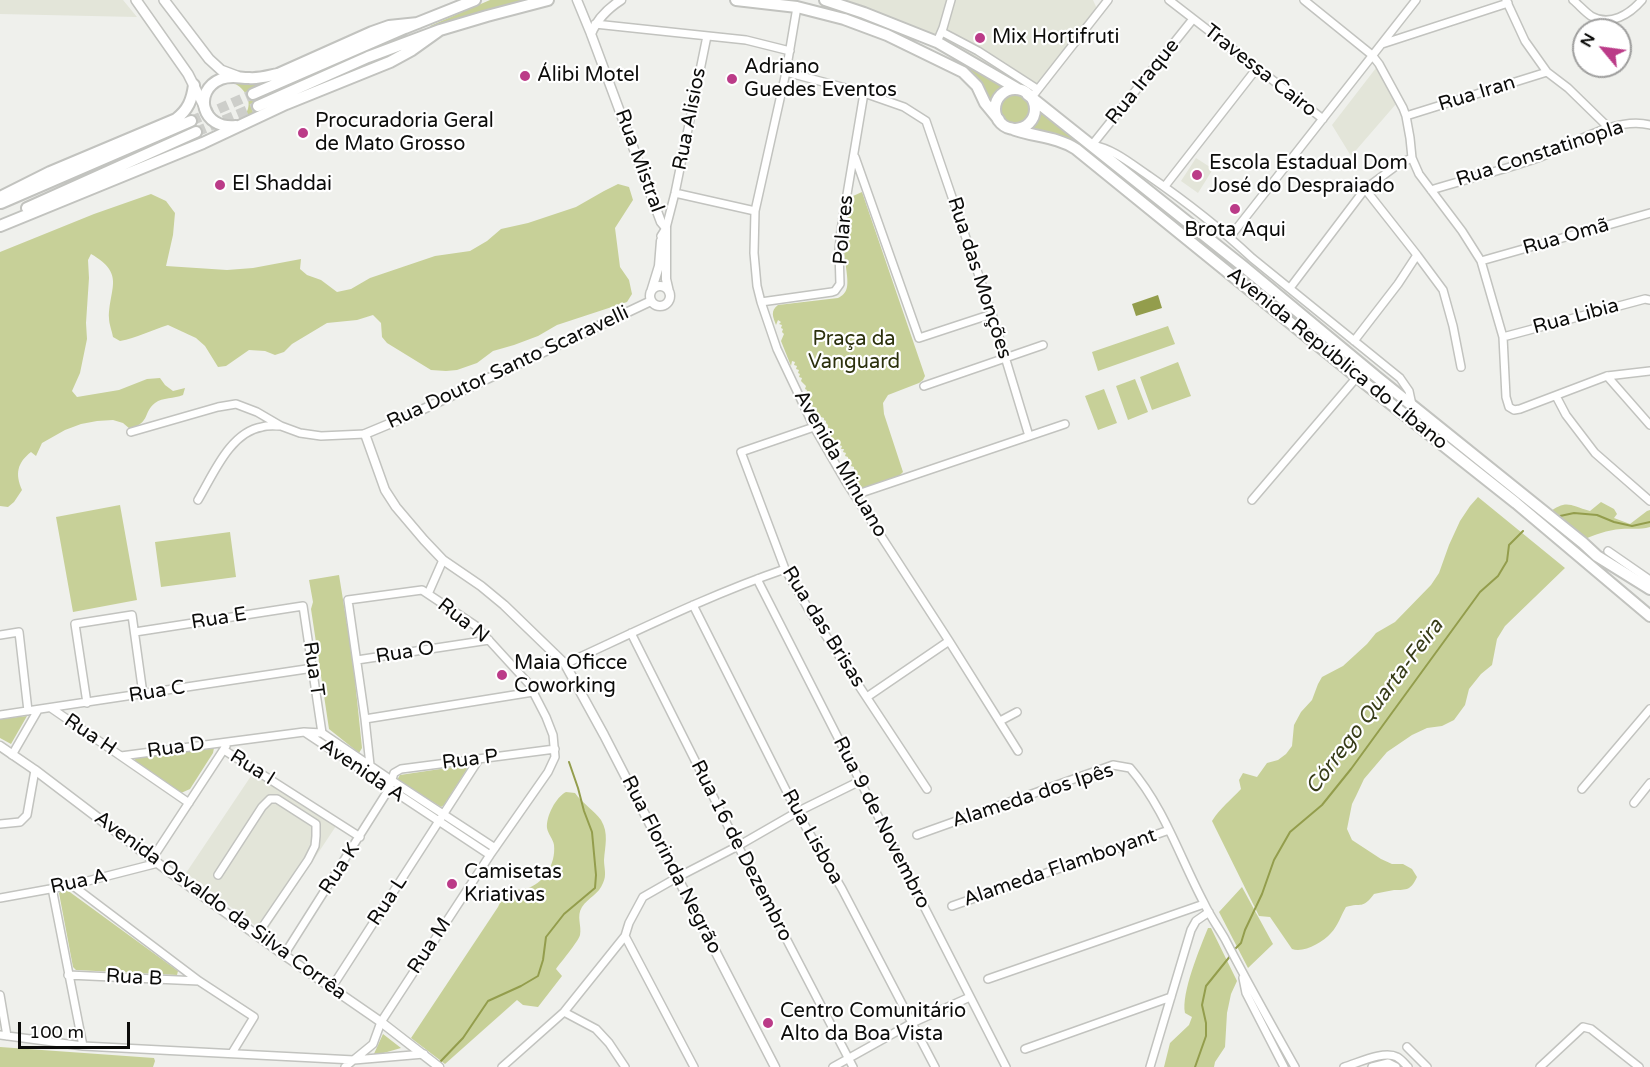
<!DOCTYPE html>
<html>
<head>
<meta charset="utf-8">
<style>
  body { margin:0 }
  #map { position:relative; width:1650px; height:1067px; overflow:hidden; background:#eff0ec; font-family:"Varela Round",sans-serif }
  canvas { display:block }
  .north { position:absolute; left:1572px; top:18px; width:60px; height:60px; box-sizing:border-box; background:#fff; border:2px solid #9e9e9d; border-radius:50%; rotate:299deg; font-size:16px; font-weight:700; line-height:24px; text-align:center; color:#0c0c0a }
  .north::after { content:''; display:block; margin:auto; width:21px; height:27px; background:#bb3b88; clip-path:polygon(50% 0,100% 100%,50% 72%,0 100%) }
  .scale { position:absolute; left:18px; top:1022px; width:112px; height:27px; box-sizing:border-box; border:3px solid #0c0c0a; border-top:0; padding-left:8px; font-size:18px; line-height:21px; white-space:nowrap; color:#0c0c0a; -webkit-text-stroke:4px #fff; paint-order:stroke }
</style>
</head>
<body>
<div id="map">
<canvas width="1650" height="1067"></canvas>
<div class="north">N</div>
<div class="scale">100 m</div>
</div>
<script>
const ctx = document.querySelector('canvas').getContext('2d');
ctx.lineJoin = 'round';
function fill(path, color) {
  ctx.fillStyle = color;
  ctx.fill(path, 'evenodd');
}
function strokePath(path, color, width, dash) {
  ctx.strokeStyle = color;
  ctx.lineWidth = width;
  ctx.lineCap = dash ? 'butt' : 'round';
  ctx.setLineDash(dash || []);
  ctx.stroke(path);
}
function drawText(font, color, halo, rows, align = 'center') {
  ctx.font = font + ' "Varela Round",sans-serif';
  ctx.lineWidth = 4.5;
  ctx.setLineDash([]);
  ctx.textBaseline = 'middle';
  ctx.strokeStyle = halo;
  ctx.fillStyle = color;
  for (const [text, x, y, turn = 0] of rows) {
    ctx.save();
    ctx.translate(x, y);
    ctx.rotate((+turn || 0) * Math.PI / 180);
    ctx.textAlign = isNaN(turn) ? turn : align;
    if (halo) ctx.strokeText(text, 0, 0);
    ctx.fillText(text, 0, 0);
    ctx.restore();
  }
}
fill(new Path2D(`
  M0 0H123L137 17 0 14Z
  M835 0H1093L1097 9 1030 92 961 49 930 35Z
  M1376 68 1396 104 1351 156 1332 125Z
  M1196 158 1213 169 1198 193 1181 181Z
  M253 773 336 826 265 933 186 873Z`), '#e3e5d9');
fill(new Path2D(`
  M490 0H530L462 18 431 29 430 26Z
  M970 67 1009 88C998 91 993 100 993 111L967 71Z
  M279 78 280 79 249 92 258 113 232 123C273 108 228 61 211 92 206 100 207 107 212 114 207 109 205 104 207 97 213 73 239 83 256 83 264 83 272 81 279 78Z
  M1000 109a16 16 0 1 1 32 0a16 16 0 1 1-32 0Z
  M1038 106 1087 144 1081 150 1026 129C1034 124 1039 116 1038 106Z
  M618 184 629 187 633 200 615 228 620 267 629 280 632 294 627 302 557 325 538 336 514 345 493 351 477 363 457 370 446 371 431 370 387 343 382 337 381 323 373 315 357 320 327 323 292 344 284 352 275 355 265 351 249 350 226 366 218 367 205 346 196 338 168 325C152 330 136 338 120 341L113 337C112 331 109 324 109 318 109 288 126 274 91 254L88 260 89 278 86 323 87 339 80 373 72 391 77 397 119 390 147 379 160 378 165 385 173 391 185 388 183 395C174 399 163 397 155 403 143 412 151 422 130 429L123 423 113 420 97 421 81 424 65 430 42 443 36 456 31 452C17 463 15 474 22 490L14 502 8 507 0 506V252L94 214 151 194 166 201 175 213 173 235 166 266 227 270 253 268 301 259 300 269 307 275 321 280 337 292 351 289 370 278 435 256 470 251 487 241 501 229 528 223 576 207 604 191Z
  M862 192 925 376 923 380 919 383 888 395 883 403 884 414 903 472 898 477 864 489 859 487 854 479 856 471 854 470V467L851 466 852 463H850V460L848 459V457L845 456 846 453 843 452 844 449H841L842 446 839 445V443L837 442 835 447 830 440 832 432 830 431V428H828V425L826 423V421L824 420V418L821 417 820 423 817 420 819 414 816 413 817 408 811 406V410L805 396 807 390 805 389 806 386 801 381 802 378 799 377 800 374 798 373 799 370 796 369 797 366 794 365 795 362 792 361 791 366 781 341 784 334 782 332 783 329 781 328 782 325 779 324 781 322 778 320 776 325C773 317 770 311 778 305L838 298C842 296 846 293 847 287 849 280 844 258 844 248 844 232 848 216 851 200L853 196Z
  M1168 326 1175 344 1098 371 1092 352Z
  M1178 362 1191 396 1152 410 1140 377Z
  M1135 379 1148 412 1128 420 1116 386Z
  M1104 389 1117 423 1098 430 1085 396Z
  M1478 497 1565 568 1505 626 1497 639 1492 665 1481 674 1469 689 1465 705 1454 720 1442 726 1427 728 1412 735 1387 752 1364 779 1356 796 1352 804 1347 829 1352 840 1381 859 1392 864H1403L1412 869 1417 877C1411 890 1407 890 1394 890 1387 891 1380 893 1374 894 1362 910 1362 902 1346 907 1341 915 1338 926 1331 933 1322 943 1304 953 1292 949L1270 917 1259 916 1212 821C1221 807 1230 801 1241 789L1239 780 1243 773 1257 777 1267 763 1278 760 1286 754 1292 746 1294 725 1301 712 1312 700 1318 684 1322 677 1343 666 1367 644 1376 633 1395 622 1431 585 1439 573 1449 545 1460 521 1470 506Z
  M1601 502 1614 509 1617 514 1614 518 1630 524 1647 511 1650 510V527C1639 530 1631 528 1621 529 1607 530 1595 535 1582 540L1548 513C1567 499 1569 505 1590 511Z
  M120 505 137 600 73 612 56 517Z
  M230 532 236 577 161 587 155 542Z
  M339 575 353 661 362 748 359 753 329 729 311 609 313 602 309 580Z
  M27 716 11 744 0 738V719Z
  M214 748 213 753 190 789 181 793 134 761 136 758Z
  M467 765V769L444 805 441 807 397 780 400 775Z
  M566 792 575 793C582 803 595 811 601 820 609 833 605 846 604 860 604 868 607 875 603 883 599 894 588 898 582 907 576 916 582 926 580 935 578 942 561 962 556 969L562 976 538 1007 523 1005 517 1000 445 1064 411 1038 498 907 506 890C512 890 519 890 525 889 544 884 556 864 554 845 553 839 548 834 547 828 546 816 556 797 566 792Z
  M1242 887 1273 944 1248 968 1219 912Z
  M62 890H67L178 971 177 975 76 970 73 967 59 893Z
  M1208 928H1211L1237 981 1231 994 1227 1013 1225 1047 1215 1062 1214 1067H1164L1170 1043 1189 1025 1192 1017 1185 1013C1181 993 1200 948 1208 928Z
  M383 1034 401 1048 373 1056Z
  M0 1047 154 1058 155 1061 153 1067H0Z`), '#c7d098');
fill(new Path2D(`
  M1158 295 1162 308 1136 316 1132 304Z`), '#939d4c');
strokePath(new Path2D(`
  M1560 516 1574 513 1597 515 1614 522 1632 526 1650 522
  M1234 950 1241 943 1245 930 1262 894 1274 860 1290 832 1322 805 1351 769 1480 592 1498 576 1507 561 1509 545 1523 531
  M440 1062 463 1038 488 1001 521 986 538 976 543 960 546 937 564 914 595 888 596 875 592 832 584 811 578 788 569 762
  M1195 1067 1206 1036V1023L1202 1005 1206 986 1231 955`), '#939d4c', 2);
strokePath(new Path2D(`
  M191 121 253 94
  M196 132 258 106`), '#cdceca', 10, [10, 5]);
const minor = new Path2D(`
  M1169 0 1323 119
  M1304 0 1372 55 1379 64 1403 108 1406 116 1410 138 1412 158 1419 174 1462 231 1481 261 1503 337 1506 397 1509 407 1514 410 1520 409 1607 376 1650 371
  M1506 0 1525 41 1547 72 1568 88 1609 128
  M1573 0C1579 5 1585 12 1591 16 1610 27 1630 14 1642 0
  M797 7 786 72 755 211 754 253 757 286 761 302 777 349 814 427 846 482 949 641 1018 751
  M1193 19 1092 145C1114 149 1131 164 1149 176 1185 201 1220 228 1252 258L1400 378 1409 391 1412 405
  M595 24 746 40 790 51
  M942 32 978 51 1037 89
  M937 42 943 28 951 0
  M1382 44 1508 3
  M786 72 864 93 904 107 926 121 992 314 1029 436
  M1032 97 1108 0
  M1406 116 1547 72
  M855 157 919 338 992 314
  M1165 186 1257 68
  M1431 190C1464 180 1499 171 1532 160 1566 149 1614 115 1650 125
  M675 193 755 211
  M661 236 666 228 675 193 707 36
  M1230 237 1416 0
  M1417 255 1443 290 1453 326 1461 367
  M1481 261 1650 213
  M1290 288 1365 189 1400 163 1412 158
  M761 302 832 292 835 291 840 284 839 250 841 230 864 93
  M1503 337 1645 299 1650 300
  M1354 341 1398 284 1417 255 1365 189
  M1607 376 1650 425
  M924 386 1043 345
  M1556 396 1566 415 1595 453 1650 501
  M814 427 741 452 785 569 809 610 927 789
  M131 432 218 407 236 404 257 412 281 426 300 433 321 436 365 434
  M855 495 1065 424
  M198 500C213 475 230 432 262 427 268 425 275 426 281 426
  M1252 500 1357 377
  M1608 551 1650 580
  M757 579 1006 1067
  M428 594 443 560
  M693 605 797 812 842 889 935 1067
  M135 632 303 606 322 733
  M631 633 738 846 853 1067
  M0 635 19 632 28 711
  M357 660 489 640
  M565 664C637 631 709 595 785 569
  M867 697 949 641
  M87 703 75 624 132 615 143 694
  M51 708 189 803
  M0 715 313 668
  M365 719 533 692
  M1000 721 1017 712
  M306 733 490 855
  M224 750 360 837
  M12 755 38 710
  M121 756 304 732 322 733 391 780 495 848
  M1582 789 1650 709
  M1634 803 1650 783
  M0 824 20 822 27 815 35 770
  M917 835 1113 765 1130 768C1164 807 1180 858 1204 903 1210 916 1218 927 1225 939 1247 982 1271 1024 1295 1067
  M152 859 226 746
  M218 875 262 807 270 799H277L316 824V836L315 846 308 860 257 935
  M72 885 199 981 254 1017 232 1053
  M52 888 83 1046
  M0 898 72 885 158 863
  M952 906 1169 830
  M625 936 694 1067
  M284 955 389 789 394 773 401 769 555 749
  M68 975 199 981
  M1243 978 1246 993 1284 1067
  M988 979 1204 904
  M332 987 479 759
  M0 995 7 1036
  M564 1012 596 1029 609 1043 625 1067
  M0 1035 83 1046 354 1060 424 1054
  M1407 1047 1427 1067
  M1025 1049 1171 997
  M345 1067 373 1044 381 1022 490 855 548 772 555 757 553 735 546 717 529 684 476 626 422 590 348 600 365 719 370 765
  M502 1067 564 1012 625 936 629 923 643 897 678 877 738 846 797 812 860 781
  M833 1067 912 1023 970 997
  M1150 1067 1191 930 1196 921 1209 912
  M1344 1067C1358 1063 1384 1050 1397 1057 1401 1059 1405 1064 1408 1067
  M1372 1067 1388 1063 1396 1067
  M1540 1067 1583 1027 1591 1029 1639 1067`);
const tertiary = new Path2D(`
  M577 0 591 34 661 222 666 228V279L669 292
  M591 34C597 19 607 9 621 0
  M650 296a10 10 0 1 1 20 0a10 10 0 1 1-20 0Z
  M651 292 659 266 661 241
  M651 301 413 414 365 434 385 490 396 507 424 540 443 560 481 586 504 605 565 664 604 735 775 1067
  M0 746 35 770 152 859 284 955 381 1022 439 1067`);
const secondary = new Path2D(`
  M136 0 188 74 204 106
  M164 0 209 59 221 70 237 76`);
const primary = new Path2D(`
  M736 0 797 7 844 19 887 35 963 72 977 86 985 103 999 120
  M825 0 864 13 937 42 1018 89
  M995 109a20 20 0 1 1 40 0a20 20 0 1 1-40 0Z
  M253 94 405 28 475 0
  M1027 94 1244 267 1378 378 1583 543 1597 556 1650 589
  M258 106 368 57 440 30 487 16 548 0
  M236 126C202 130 192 91 221 79 231 75 239 78 249 78 259 79 268 76 278 74L372 32 389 26 418 23
  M1010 128C1032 137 1056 136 1076 149L1357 377 1516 503 1650 616
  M0 197 50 172 176 119C188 110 192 100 194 85
  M1 203 191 121
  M27 208 196 132
  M0 226 203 143 286 104 390 62 412 50 440 30`);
strokePath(minor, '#c2c3bf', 10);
strokePath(tertiary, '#c2c3bf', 11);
strokePath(secondary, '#c2c3bf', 12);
strokePath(primary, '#c2c3bf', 14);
strokePath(minor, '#fff', 7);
strokePath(tertiary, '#fff', 8);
strokePath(secondary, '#fff', 9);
strokePath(primary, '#fff', 10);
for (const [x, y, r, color] of [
  [980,38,6,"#bb3b88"],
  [525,76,6,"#bb3b88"],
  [732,79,6,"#bb3b88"],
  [303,133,6,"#bb3b88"],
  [1197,175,6,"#bb3b88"],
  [220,185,6,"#bb3b88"],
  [1235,209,6,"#bb3b88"],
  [502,675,6,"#bb3b88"],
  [452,884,6,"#bb3b88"],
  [768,1023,6,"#bb3b88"]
]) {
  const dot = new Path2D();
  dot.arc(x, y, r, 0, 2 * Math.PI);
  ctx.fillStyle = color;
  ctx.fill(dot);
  strokePath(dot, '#fff', 2);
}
drawText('20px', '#0c0c0a', '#fff', [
  ["Mix Hortifruti",992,38],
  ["Adriano",744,68],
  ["Guedes Eventos",744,91],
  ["Álibi Motel",537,76],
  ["Procuradoria Geral",315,122],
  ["de Mato Grosso",315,145],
  ["Escola Estadual Dom",1209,164],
  ["José do Despraiado",1209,187],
  ["El Shaddai",232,185],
  ["Brota Aqui",1235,231,"center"],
  ["Maia Oficce",514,664],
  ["Coworking",514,687],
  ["Camisetas",464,873],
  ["Kriativas",464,896],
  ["Centro Comunitário",780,1012],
  ["Alto da Boa Vista",780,1035]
], 'left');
drawText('20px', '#0c0c0a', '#fff', [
  ["Travessa Cairo",1260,71,38],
  ["Rua Iraque",1143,82,-51],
  ["Rua Iran",1477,94,-17],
  ["Rua Alisios",690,119,-79],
  ["Rua Constatinopla",1540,154,-18],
  ["Rua Mistral",639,161,70],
  ["Polares",844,230,-85],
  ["Rua Omã",1566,237,-16],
  ["Rua das Monções",979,278,72],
  ["Rua Libia",1576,317,-15],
  ["Avenida República do Líbano",1337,359,39],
  ["Rua Doutor Santo Scaravelli",508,368,-25],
  ["Avenida Minuano",840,464,60],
  ["Rua E",219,619,-9],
  ["Rua N",463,621,38],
  ["Rua das Brisas",823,627,58],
  ["Rua O",405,653,-9],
  ["Rua T",313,669,82],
  ["Rua C",157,692,-9],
  ["Rua H",90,735,34],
  ["Rua D",176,748,-8],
  ["Rua P",470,760,-7],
  ["Rua I",252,768,32],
  ["Avenida A",362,771,34],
  ["Alameda dos Ipês",1033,796,-18],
  ["Rua 9 de Novembro",881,823,63],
  ["Rua Lisboa",812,837,61],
  ["Rua 16 de Dezembro",741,851,63],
  ["Rua Florinda Negrão",671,865,63],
  ["Alameda Flamboyant",1060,868,-19],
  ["Rua K",340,869,-57],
  ["Rua A",79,882,-12],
  ["Rua L",388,901,-57],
  ["Avenida Osvaldo da Silva Corrêa",220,906,36],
  ["Rua M",430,946,-57],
  ["Rua B",134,978,3]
]);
drawText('20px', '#2c310d', '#fff', [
  ["Praça da",854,340],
  ["Vanguard",854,363]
]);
drawText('italic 21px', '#373c18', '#fff', [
  ["Córrego Quarta-Feira",1375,707,-53]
]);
</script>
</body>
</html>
